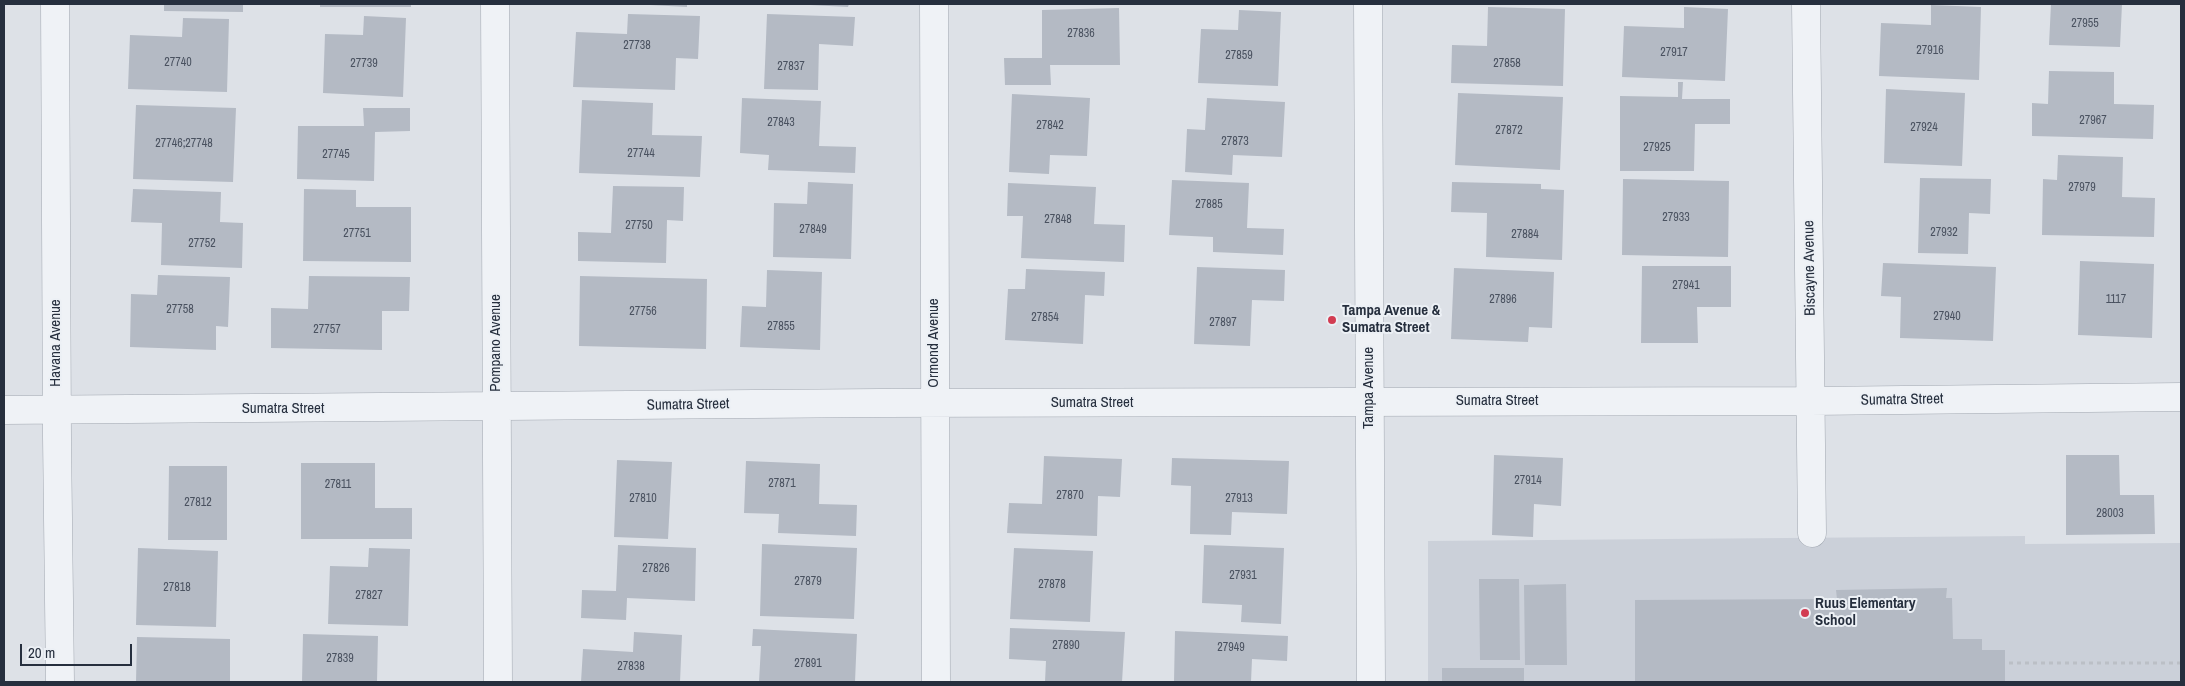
<!DOCTYPE html>
<html>
<head>
<meta charset="utf-8">
<style>
  body { margin:0 }
  #map { position:relative; width:2185px; height:686px; overflow:hidden; background:#dde1e7; font-family:"Archivo Narrow",sans-serif }
  canvas { display:block }
  .frame { position:absolute; inset:0; border:5px solid #262f3e; pointer-events:none }
  .scale { position:absolute; left:20px; top:644px; width:112px; height:22px; box-sizing:border-box; border:2px solid #262f3e; border-top:0; padding-left:6px; font-size:15px; line-height:18px; white-space:nowrap; color:#262f3e; -webkit-text-stroke:4px #ecf0f5; paint-order:stroke }
</style>
</head>
<body>
<div id="map">
<canvas width="2185" height="686"></canvas>
<div class="frame"></div>
<div class="scale">20 m</div>
</div>
<script>
const ctx = document.querySelector('canvas').getContext('2d');
ctx.lineJoin = 'round';
function fill(path, color) {
  ctx.fillStyle = color;
  ctx.fill(path, 'evenodd');
}
function strokePath(path, color, width, dash) {
  ctx.strokeStyle = color;
  ctx.lineWidth = width;
  ctx.lineCap = dash ? 'butt' : 'round';
  ctx.setLineDash(dash || []);
  ctx.stroke(path);
}
function drawText(font, color, halo, rows, align = 'center') {
  ctx.font = font + ' "Archivo Narrow",sans-serif';
  ctx.lineWidth = 4;
  ctx.setLineDash([]);
  ctx.textBaseline = 'middle';
  ctx.strokeStyle = halo;
  ctx.fillStyle = color;
  for (const [text, x, y, turn = 0] of rows) {
    ctx.save();
    ctx.translate(x, y);
    ctx.rotate((+turn || 0) * Math.PI / 180);
    ctx.textAlign = isNaN(turn) ? turn : align;
    if (halo) ctx.strokeText(text, 0, 0);
    ctx.fillText(text, 0, 0);
    ctx.restore();
  }
}
fill(new Path2D(`
  M2025 536V544L2181 543V682H1428V541Z`), '#cbd0d9');
fill(new Path2D(`
  M164 4H243V12L164 11Z
  M320 4H411V7H320Z
  M631 4H687V7Z
  M810 4H849L848 7 810 5Z
  M2051 4H2122L2120 47 2049 45Z
  M1931 5 1981 7 1979 80 1879 76 1881 23 1931 25Z
  M1488 7 1565 9 1563 86 1451 83 1452 45 1487 46Z
  M1684 7 1728 9 1725 81 1622 77 1624 26 1684 28Z
  M1119 8 1120 65H1050L1051 85H1005L1004 58H1042V10Z
  M1239 10 1281 12 1278 86 1198 83 1201 29 1238 30Z
  M628 14 700 16 698 59 676 58 675 90 573 87 576 32 627 34Z
  M767 14 855 17 853 46 819 44 818 90 764 89Z
  M364 16 406 18 403 97 323 93 325 34 363 35Z
  M183 18 229 19 227 92 128 89 130 35 182 37Z
  M2049 71 2114 72V104L2154 105 2153 139 2032 136V103L2048 104Z
  M1678 82H1683L1682 99H1730V124H1695L1694 171H1620V96L1678 97Z
  M1886 89 1965 93 1962 166 1884 163Z
  M1458 93 1563 97 1560 170 1455 165Z
  M1012 94 1090 98 1087 156 1050 155 1049 174 1009 172Z
  M742 98 821 101 819 146 856 147 855 173 768 170 769 155 740 153Z
  M1207 98 1285 102 1282 157 1233 155 1232 175 1185 172 1187 129 1205 130Z
  M582 100 653 103 652 135 702 136 700 177 579 173Z
  M136 105 236 108 233 182 133 179Z
  M363 108H410V131L375 132 374 181 297 179 298 126H364Z
  M2058 155 2123 157 2122 197 2155 198 2154 237 2042 235 2043 179 2057 180Z
  M1920 178 1991 179 1990 214 1969 213 1968 254 1918 253Z
  M1623 179 1729 181 1728 257 1622 255Z
  M1172 180 1249 183 1247 228 1284 229 1283 255 1213 252V237L1169 235Z
  M808 182 853 184 851 259 773 257 774 203 807 204Z
  M1452 182 1541 184V189L1564 190 1562 260 1486 257 1487 213 1451 212Z
  M1008 183 1096 187 1094 224 1125 225 1124 262 1021 258 1023 216H1007Z
  M613 186 684 187 683 221 667 220 666 263 578 261V232L611 233Z
  M133 189 221 192 220 222 243 223 242 268 161 265 162 223 131 222Z
  M304 189 356 190V207H411V262L303 261Z
  M2080 261 2154 264 2152 338 2078 335Z
  M1883 263 1996 267 1993 341 1900 338 1901 297 1881 296Z
  M1642 266H1731V307H1697L1698 343H1641Z
  M1197 267 1285 270 1284 301 1252 300 1250 346 1194 344Z
  M1454 268 1554 272 1552 328 1529 327 1528 342 1451 339Z
  M1026 269 1105 272 1104 296 1085 295 1083 344 1005 340 1008 289H1025Z
  M767 270 822 272 820 350 740 347 742 306 766 307Z
  M158 275 230 277 228 327 216 326V350L130 347 131 294 157 295Z
  M309 276 410 277 409 311H382V350L271 348V308L308 309Z
  M580 276 707 279 706 349 579 346Z
  M1494 455 1563 458 1561 506 1534 504 1533 537 1492 535Z
  M2066 455H2119L2120 495H2154L2155 534 2066 535Z
  M1044 456 1122 459 1120 497 1098 496 1097 536 1007 533 1009 503 1042 504Z
  M1172 458 1289 461 1287 514 1232 512 1231 535 1190 534 1191 486 1171 485Z
  M617 460 672 462 668 539 614 537Z
  M746 461 820 464 819 504 857 505 856 536 778 533 779 514 744 513Z
  M301 463H375V508H412V539H301Z
  M169 466H227V540H168Z
  M762 544 857 548 854 619 760 616Z
  M618 545 696 548 695 601 627 598 626 620 581 618 582 590 616 591Z
  M1204 545 1284 548 1281 624 1241 622 1242 605 1202 603Z
  M138 548 218 551 216 627 136 625Z
  M369 548 410 549 408 626 328 624 330 566 368 567Z
  M1014 548 1093 551 1090 622 1010 619Z
  M1479 579H1519L1520 660H1480Z
  M1566 584 1567 665H1525L1524 585Z
  M1947 588 1946 598H1952L1953 639H1982V650H2005V682H1635V600L1837 599 1836 590Z
  M1010 628 1125 632 1122 682H1045L1046 661 1009 659Z
  M753 629 857 634 855 682H759L761 646H752Z
  M1175 631 1288 636 1287 661 1252 659 1251 682H1174Z
  M634 632 682 635 680 682H581L583 649 633 652Z
  M303 634 378 636 377 682H302Z
  M137 637 230 639V682H136Z
  M1442 668H1524V682H1442Z`), '#b4bac4');
const minor = new Path2D(`
  M55 4 57 437 60 682
  M495 4 498 682
  M934 4 936 682
  M1806 4 1812 533
  M4 410 879 403 1811 401 2181 397`);
const tertiary = new Path2D(`
  M1368 4 1371 682`);
strokePath(minor, '#a2a8b1', 29);
strokePath(tertiary, '#a2a8b1', 29);
strokePath(new Path2D(`
  M2009 663H2181`), '#bbbfc6', 3, [4, 4]);
strokePath(minor, '#eff2f6', 28);
strokePath(tertiary, '#eff2f6', 28);
for (const [x, y, r, color] of [
  [1332,320,5,"#d23c52"],
  [1805,613,5,"#d23c52"]
]) {
  const dot = new Path2D();
  dot.arc(x, y, r, 0, 2 * Math.PI);
  ctx.fillStyle = color;
  ctx.fill(dot);
  strokePath(dot, '#ecf0f5', 2);
}
drawText('12px', '#4a5260', null, [
  ["27955",2085,24],
  ["27836",1081,34],
  ["27738",637,46],
  ["27916",1930,51],
  ["27917",1674,53],
  ["27859",1239,56],
  ["27740",178,63],
  ["27739",364,64],
  ["27858",1507,64],
  ["27837",791,67],
  ["27967",2093,121],
  ["27843",781,123],
  ["27842",1050,126],
  ["27924",1924,128],
  ["27872",1509,131],
  ["27873",1235,142],
  ["27746;27748",184,144],
  ["27925",1657,148],
  ["27744",641,154],
  ["27745",336,155],
  ["27979",2082,188],
  ["27885",1209,205],
  ["27933",1676,218],
  ["27848",1058,220],
  ["27750",639,226],
  ["27849",813,230],
  ["27932",1944,233],
  ["27751",357,234],
  ["27884",1525,235],
  ["27752",202,244],
  ["27941",1686,286],
  ["27896",1503,300],
  ["1117",2116,300],
  ["27758",180,310],
  ["27756",643,312],
  ["27940",1947,317],
  ["27854",1045,318],
  ["27897",1223,323],
  ["27855",781,327],
  ["27757",327,330],
  ["27914",1528,481],
  ["27871",782,484],
  ["27811",338,485],
  ["27870",1070,496],
  ["27810",643,499],
  ["27913",1239,499],
  ["27812",198,503],
  ["28003",2110,514],
  ["27826",656,569],
  ["27931",1243,576],
  ["27879",808,582],
  ["27878",1052,585],
  ["27818",177,588],
  ["27827",369,596],
  ["27890",1066,646],
  ["27949",1231,648],
  ["27839",340,659],
  ["27891",808,664],
  ["27838",631,667]
]);
drawText('15px', '#262f3e', '#ecf0f5', [
  ["Biscayne Avenue",1810,268,-91],
  ["Havana Avenue",56,343,-90],
  ["Pompano Avenue",496,343,-90],
  ["Ormond Avenue",934,343,-90],
  ["Tampa Avenue",1369,388,-90],
  ["Sumatra Street",1902,400,-1],
  ["Sumatra Street",1497,401],
  ["Sumatra Street",1092,403],
  ["Sumatra Street",688,405,-1],
  ["Sumatra Street",283,409]
]);
drawText('bold 15px', '#262f3e', '#ecf0f5', [
  ["Tampa Avenue &",1342,311],
  ["Sumatra Street",1342,328],
  ["Ruus Elementary",1815,604],
  ["School",1815,621]
], 'left');
</script>
</body>
</html>
